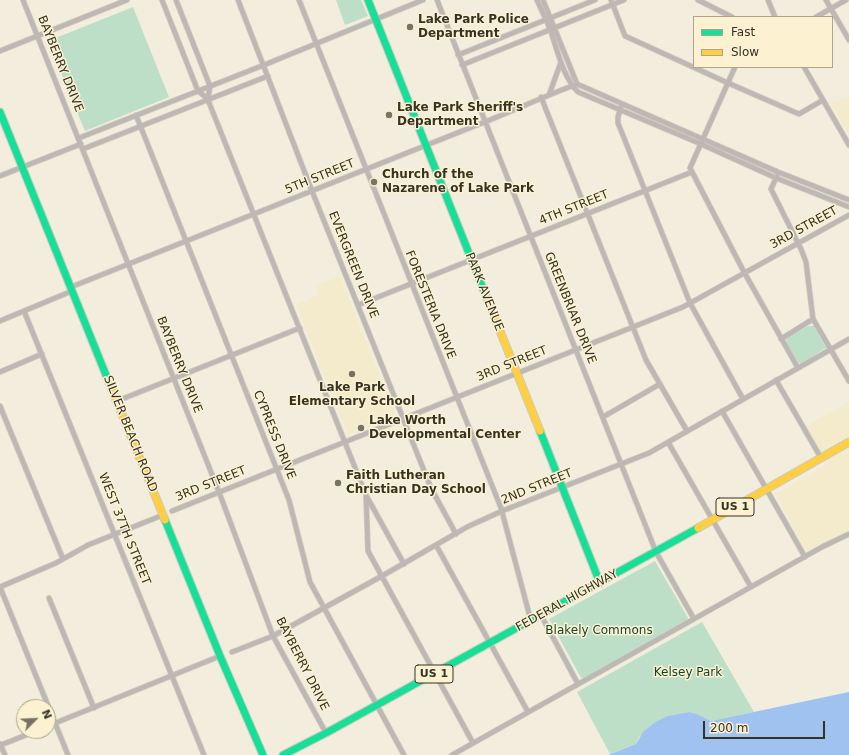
<!DOCTYPE html>
<html>
<head>
<meta charset="utf-8">
<style>
  body { margin:0 }
  #map { position:relative; width:849px; height:755px; overflow:hidden; background:#f2eddc; font-family:"DejaVu Sans",sans-serif }
  canvas { display:block }
  .legend { position:absolute; left:693px; top:16px; width:140px; height:52px; box-sizing:border-box; background:#fcf2d2; border:1px solid #ada58d; margin:0; padding:5px 7px; list-style:none; font-size:12px; color:#363225 }
  .legend li { display:flex; align-items:center; gap:8px; height:20px }
  .legend b { width:20px; border:1px solid #ada58d }
  .north { position:absolute; left:16px; top:699px; width:40px; height:40px; box-sizing:border-box; background:#fcf2d2; border:1px solid #ada58d; border-radius:50%; rotate:66deg; font-size:11px; font-weight:700; line-height:16px; text-align:center; color:#363225 }
  .north::after { content:''; display:block; margin:auto; width:14px; height:18px; background:#787365; clip-path:polygon(50% 0,100% 100%,50% 72%,0 100%) }
  .scale { position:absolute; left:703px; top:721px; width:122px; height:18px; box-sizing:border-box; border:2px solid #363225; border-top:0; padding-left:5px; font-size:12px; line-height:14px; white-space:nowrap; color:#363225; -webkit-text-stroke:3px #fcf2d2; paint-order:stroke }
</style>
</head>
<body>
<div id="map">
<canvas width="849" height="755"></canvas>
<ul class="legend">
<li><b style="height:5px;background:#16e098"></b>Fast</li>
<li><b style="height:5px;background:#ffcf43"></b>Slow</li>
</ul>
<div class="north">N</div>
<div class="scale">200 m</div>
</div>
<script>
const ctx = document.querySelector('canvas').getContext('2d');
ctx.lineJoin = 'round';
function fill(path, color) {
  ctx.fillStyle = color;
  ctx.fill(path, 'evenodd');
}
function strokePath(path, color, width, dash) {
  ctx.strokeStyle = color;
  ctx.lineWidth = width;
  ctx.lineCap = dash ? 'butt' : 'round';
  ctx.setLineDash(dash || []);
  ctx.stroke(path);
}
function drawText(font, color, halo, rows, align = 'center') {
  ctx.font = font + ' "DejaVu Sans",sans-serif';
  ctx.lineWidth = 3;
  ctx.setLineDash([]);
  ctx.textBaseline = 'middle';
  ctx.strokeStyle = halo;
  ctx.fillStyle = color;
  for (const [text, x, y, turn = 0] of rows) {
    ctx.save();
    ctx.translate(x, y);
    ctx.rotate((+turn || 0) * Math.PI / 180);
    ctx.textAlign = isNaN(turn) ? turn : align;
    if (halo) ctx.strokeText(text, 0, 0);
    ctx.fillText(text, 0, 0);
    ctx.restore();
  }
}
fill(new Path2D(`
  M849 97V134L830 103Z
  M340 276 396 416 348 435 296 304 319 295 316 286Z
  M849 402V529L808 553 775 494 828 464 806 426Z`), '#f4ebcd');
fill(new Path2D(`
  M336 0H361L368 16 345 25Z
  M133 7 169 97 85 131 48 41Z
  M808 326H814L826 348 802 363H799L786 342 787 338Z
  M655 561 688 618 687 621 584 679 581 678 549 619Z
  M702 622 754 712 711 721 697 714 689 712 667 716 639 737 636 744 610 754 577 692Z`), '#bedfc7');
fill(new Path2D(`
  M849 692V755H608L636 744 643 732 654 723 667 716 689 712 697 714 711 721Z`), '#9fc2f0');
const street = new Path2D(`
  M23 0 219 492 273 636 326 733
  M162 0 198 91 208 99
  M176 0 210 86 208 99 210 105 366 495 368 551 473 743
  M238 0 312 191 431 488 456 534
  M299 0 501 508 531 621
  M437 0 656 552 694 619
  M537 0C542 11 547 21 551 32 558 52 563 77 578 92L701 144 776 178 849 207
  M543 0 577 84 778 172 849 200
  M611 0 625 36 728 83 799 114 823 100
  M698 0 732 17
  M768 0 775 17
  M826 0 849 40
  M816 17 846 0
  M0 51 127 0
  M458 55 595 0
  M462 65 624 0
  M735 67 690 168 744 272 798 368
  M804 67 849 145
  M549 95 561 62
  M541 97 646 360 687 431
  M621 107 618 117V123L690 303 743 399
  M136 115 289 500 310 582 404 755
  M79 138 264 65 423 0
  M83 149 268 76
  M0 176 81 144
  M777 176 771 189 801 249 806 262 813 319 849 381
  M71 287 467 129C504 115 540 98 577 84
  M358 305 692 172
  M24 311 204 755
  M0 321 72 291
  M781 339 813 319
  M0 372 42 354
  M776 380 821 458
  M117 401 300 328
  M0 406 63 559
  M722 411 805 557
  M603 417 660 384
  M668 442 751 587
  M367 497 404 564
  M172 511 683 307 849 215
  M436 545 528 712
  M0 587 68 755
  M0 587 56 563 88 545 163 515
  M49 598 94 708
  M541 615 578 684
  M232 652 273 636 382 576 467 527 502 511 649 453 849 339
  M48 726 220 656
  M0 744 5 755
  M1 745 36 731
  M452 755 822 547 849 534`);
const fast = new Path2D(`
  M368 0 488 301
  M0 112 112 390
  M540 431 600 583
  M165 520 220 656 263 755
  M283 755 326 733 698 528`);
const slow = new Path2D(`
  M488 301 540 431
  M112 390 165 520
  M698 528 849 442`);
strokePath(street, '#cfcbbd', 6);
strokePath(fast, '#cfcbbd', 9);
strokePath(slow, '#cfcbbd', 9);
strokePath(street, '#beb8b5', 4.5);
strokePath(fast, '#16e098', 7);
strokePath(slow, '#ffcf43', 7);
for (const [x, y, r, color] of [
  [410,27,4,"#787365"],
  [389,115,4,"#787365"],
  [374,182,4,"#787365"],
  [352,374,4,"#787365"],
  [361,428,4,"#787365"],
  [338,483,4,"#787365"]
]) {
  const dot = new Path2D();
  dot.arc(x, y, r, 0, 2 * Math.PI);
  ctx.fillStyle = color;
  ctx.fill(dot);
  strokePath(dot, '#fcf2d2', 1.5);
}
for (const [x, y, w] of [
  [735,507,38],
  [434,674,38]
]) {
  const box = new Path2D();
  box.roundRect(x - w / 2, y - 9, w, 18, 3);
  ctx.fillStyle = '#fcf2d2';
  ctx.fill(box);
  strokePath(box, '#363225', 1);
}
drawText('bold 11px', '#363225', null, [
  ["US 1",735,507],
  ["US 1",434,674]
]);
drawText('bold 12px', '#363225', '#fcf2d2', [
  ["Lake Park Police",418,20],
  ["Department",418,34],
  ["Lake Park Sheriff's",397,108],
  ["Department",397,122],
  ["Church of the",382,175],
  ["Nazarene of Lake Park",382,189],
  ["Lake Park",352,388,"center"],
  ["Elementary School",352,402,"center"],
  ["Lake Worth",369,421],
  ["Developmental Center",369,435],
  ["Faith Lutheran",346,476],
  ["Christian Day School",346,490]
], 'left');
drawText('12px', '#363225', '#fcf2d2', [
  ["BAYBERRY DRIVE",60,64,68],
  ["5TH STREET",320,177,-22],
  ["4TH STREET",574,208,-22],
  ["3RD STREET",804,228,-29],
  ["EVERGREEN DRIVE",353,265,68],
  ["PARK AVENUE",484,292,68],
  ["FORESTERIA DRIVE",430,305,68],
  ["GREENBRIAR DRIVE",570,308,68],
  ["3RD STREET",512,364,-22],
  ["BAYBERRY DRIVE",179,365,68],
  ["SILVER BEACH ROAD",130,434,68],
  ["CYPRESS DRIVE",274,435,68],
  ["3RD STREET",211,484,-22],
  ["2ND STREET",537,487,-22],
  ["WEST 37TH STREET",124,529,68],
  ["FEDERAL HIGHWAY",567,601,-29],
  ["BAYBERRY DRIVE",302,664,63]
]);
drawText('12px', '#103f2d', '#fcf2d2', [
  ["Blakely Commons",599,631],
  ["Kelsey Park",688,673]
]);
</script>
</body>
</html>
